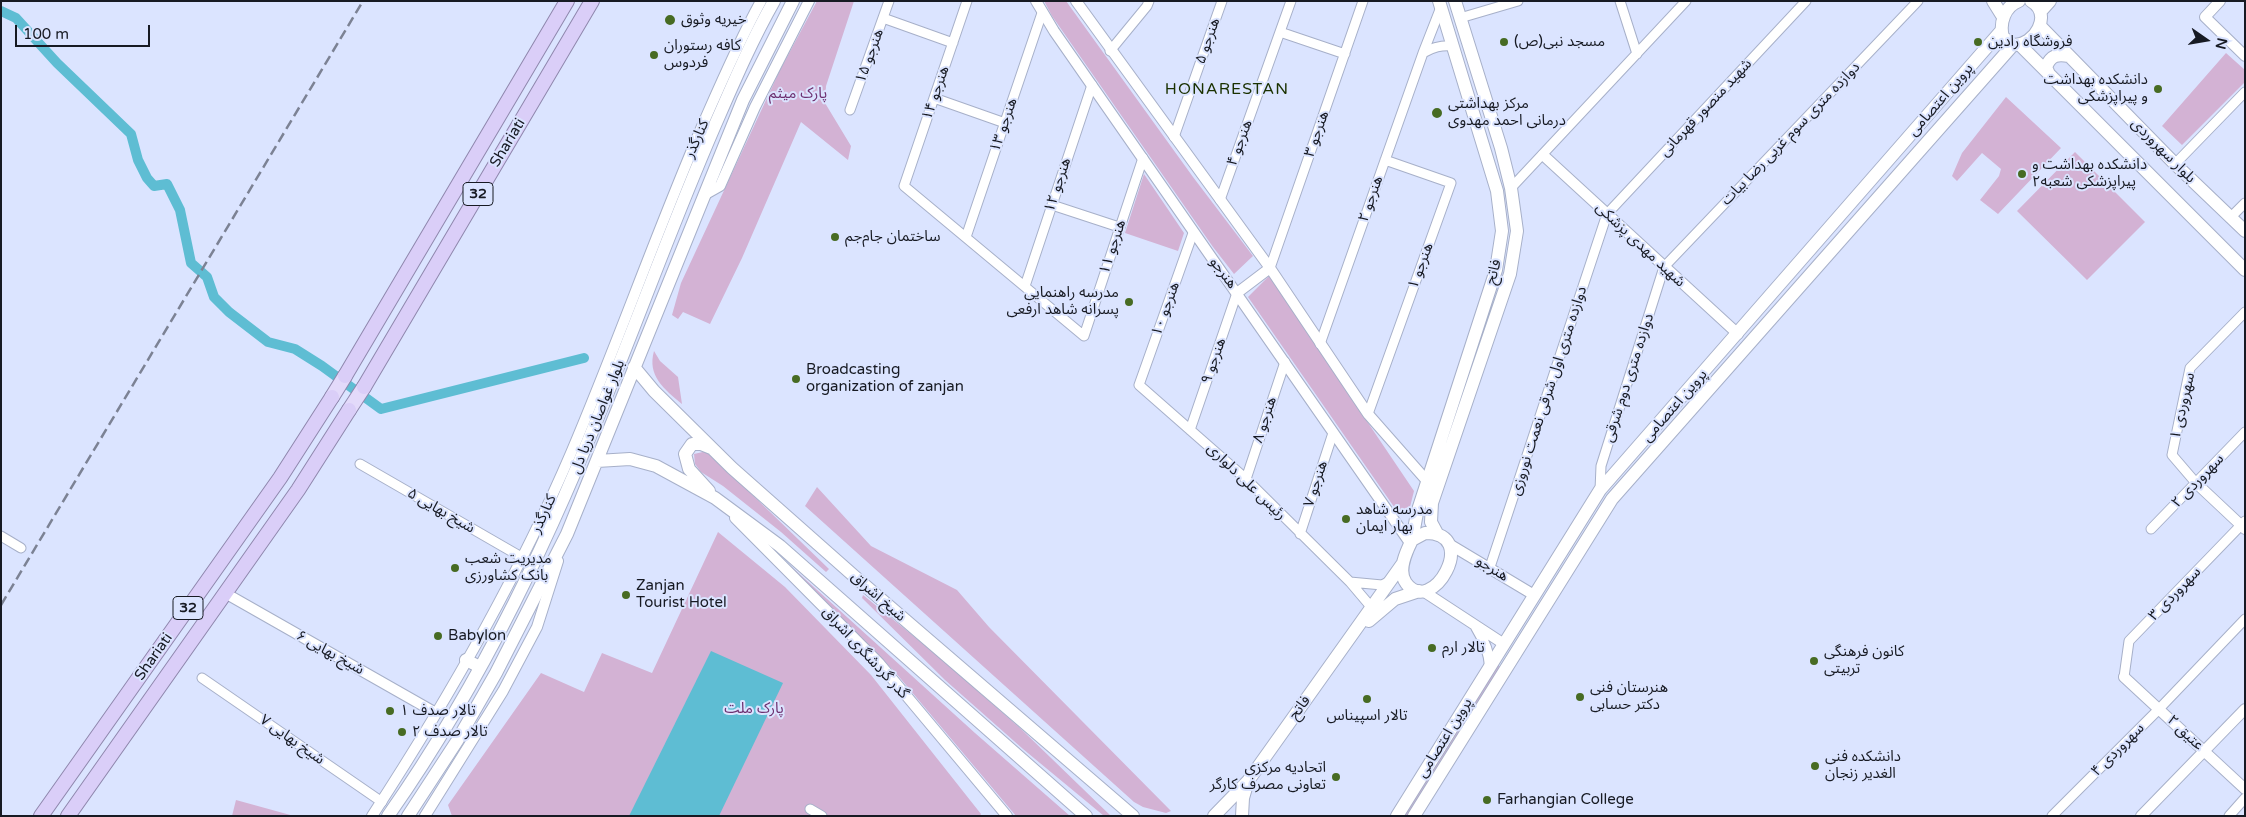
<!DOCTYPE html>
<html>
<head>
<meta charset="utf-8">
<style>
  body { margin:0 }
  #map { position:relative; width:2246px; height:817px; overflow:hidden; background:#dbe4ff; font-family:"Varela Round",sans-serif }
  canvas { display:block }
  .frame { position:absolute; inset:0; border:2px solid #171a23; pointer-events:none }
  .north { position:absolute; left:2181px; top:15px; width:50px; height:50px; -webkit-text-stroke:4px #dbe4ff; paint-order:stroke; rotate:103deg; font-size:14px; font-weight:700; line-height:20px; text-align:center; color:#171a23 }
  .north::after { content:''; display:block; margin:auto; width:18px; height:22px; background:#171a23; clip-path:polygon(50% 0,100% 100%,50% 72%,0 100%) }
  .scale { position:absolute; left:15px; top:25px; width:135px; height:22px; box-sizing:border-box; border:2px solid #171a23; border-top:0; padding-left:6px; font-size:15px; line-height:18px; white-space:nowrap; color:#171a23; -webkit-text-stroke:4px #dbe4ff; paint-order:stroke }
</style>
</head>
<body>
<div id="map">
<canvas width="2246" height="817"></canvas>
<div class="frame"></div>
<div class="north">N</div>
<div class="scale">100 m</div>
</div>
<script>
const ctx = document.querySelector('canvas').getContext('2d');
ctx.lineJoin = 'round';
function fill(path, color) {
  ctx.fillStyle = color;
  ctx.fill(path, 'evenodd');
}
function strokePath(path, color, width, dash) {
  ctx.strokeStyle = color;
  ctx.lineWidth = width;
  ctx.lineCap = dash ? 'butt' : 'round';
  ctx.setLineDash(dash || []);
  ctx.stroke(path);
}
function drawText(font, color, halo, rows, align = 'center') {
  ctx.font = font + ' "Varela Round","Noto Sans Arabic",sans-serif';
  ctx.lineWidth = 4;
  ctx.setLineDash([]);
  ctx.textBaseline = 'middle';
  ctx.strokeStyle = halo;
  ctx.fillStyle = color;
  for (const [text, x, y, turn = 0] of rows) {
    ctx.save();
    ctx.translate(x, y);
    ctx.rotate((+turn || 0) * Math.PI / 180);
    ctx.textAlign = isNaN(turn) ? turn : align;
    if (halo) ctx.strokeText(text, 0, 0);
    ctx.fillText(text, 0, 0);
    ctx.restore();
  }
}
fill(new Path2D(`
  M817 1H854L826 86 825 103 851 146 848 160 801 122 742 258 710 324 683 312 678 319 672 315 681 283 780 70Z
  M1044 1H1066L1193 177 1253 256 1234 274 1213 247 1052 16Z
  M2226 53 2245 70V82L2182 145 2162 126Z
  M2006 97 2061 148 1998 214 1980 200 1999 176 2001 169 1982 153 1957 181 1952 176 1962 153Z
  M2075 152 2145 222 2087 280 2017 211Z
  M1144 174 1184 233 1178 251 1125 233Z
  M1269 276 1414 491 1409 511 1405 515 1399 514 1248 297Z
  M654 351 660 361 678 377 682 404C664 389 647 376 654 351Z
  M707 451 829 569 826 572 781 532 723 486 701 472 695 464 694 454Z
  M817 487 871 546 957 590 989 627 1171 811 1166 813 1143 807 1134 802 805 506Z
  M752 531 975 733 1070 816H1016L895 672Z
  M718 532 785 587 871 675 981 814 980 816H452L448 805 541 673 584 692 602 653 652 673Z
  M863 595 938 656 1020 728 1111 816H1104L1023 749 945 680 862 598Z
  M1498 665 1502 669 1408 816H1403Z
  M236 800 294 816H232Z`), '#d3b2d4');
fill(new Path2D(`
  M711 651 783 683 719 816H629Z`), '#5ebdd3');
strokePath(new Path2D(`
  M1 11 16 18 57 63 131 134 138 160 147 178 154 186 167 184 180 210 191 263 207 277 214 297 229 312 268 342 295 349 322 366 381 409 584 358`), '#5ebdd3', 10);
const minor = new Path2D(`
  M967 1 904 186 1084 336 1143 158
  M1620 1 1637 54
  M883 18 953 43
  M1460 18 1518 1
  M1280 32 1345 54
  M1110 51 1147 6 1149 1
  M1423 53C1433 47 1441 45 1453 46
  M934 98 1005 123
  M850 110 889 1
  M1174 137 1222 1
  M2175 164 2245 92
  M1511 188 1686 1
  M1220 200 1291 1
  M1052 205 1119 227
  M2230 218 2245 203
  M1193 233 1139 385 1246 479 1350 582 1372 608
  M966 237 1042 13
  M1270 268 1363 1
  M1025 286 1092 85
  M1320 344 1423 53 1441 7
  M1368 414 1451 183 1385 160
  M1190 430 1237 293
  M360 464 523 558
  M1246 479 1285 362
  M2196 483 2172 455 2190 368 2245 312
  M1600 490 1601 466 1664 267 1918 1
  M2151 529 2245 432
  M1300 534 1333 433
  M1 536 21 548
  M1490 567 1607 214 1806 1
  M1350 582 1382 585 1390 581
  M2124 677 2129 641 2245 521
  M202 678 382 802
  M810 809 822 816
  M2052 816 2159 709 2245 619
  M2229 816 2245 798`);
const tertiary = new Path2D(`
  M1036 1 1054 31C1173 201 1291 373 1410 543
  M1076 1 1270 268 1368 414 1427 481
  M2220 1 2205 17 2245 56
  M1543 155 1738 334
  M704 195 720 186 755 107 809 1
  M1237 293 1270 268
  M2196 483 2245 529
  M735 518 879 663 1007 816
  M1449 544 1534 595
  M1423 591 1504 644
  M225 593 436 713
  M1476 627C1484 640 1489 651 1490 666
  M2124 677 2245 789
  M372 816C447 701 517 579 571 453 617 345 656 233 703 124 721 83 739 41 761 1
  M425 816 503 691 537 627 558 561
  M2141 816 2245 709`);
const secondary = new Path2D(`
  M1993 1 2003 17
  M2019 1C2005 6 1999 23 2003 37L2013 45C2035 46 2053 14 2031 1
  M2041 11 2050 1
  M2040 26 2175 164 2245 231
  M2020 45 2245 270
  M2049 74 2046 67C2051 55 2057 54 2069 56
  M634 367 654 391 732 468 854 576 1133 816
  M597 461 630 459 656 466 715 498 780 546 1086 816
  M709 491 689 469 685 454 692 444H701L711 448
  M1425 533C1482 532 1431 619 1406 583 1397 571 1406 552 1412 540Z
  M1438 535 1431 522 1432 503 1510 274 1517 231 1511 188 1501 148 1455 1
  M1412 540 1417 513 1496 270 1502 231 1497 191 1439 1
  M1369 621 1395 599 1419 591
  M466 660 480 667
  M1248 781 1403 563
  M388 816C483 681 554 530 614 377 649 290 681 202 719 116 736 77 753 38 774 1
  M408 816 457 741 496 673 567 534 743 100 793 1
  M1214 816 1248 781 1243 798 1242 816
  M1397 816 1600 490 2001 31
  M1414 816 1612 499 2013 45`);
const primary = new Path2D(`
  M332 397 345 376
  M349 410 364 387`);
const trunk = new Path2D(`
  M345 376 567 1
  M364 387 592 1
  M41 816 280 478 332 397
  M68 816 298 490 349 410`);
strokePath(minor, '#a7b0c9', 11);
strokePath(tertiary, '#a7b0c9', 12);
strokePath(secondary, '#a7b0c9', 14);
strokePath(primary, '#8f87ad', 16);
strokePath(trunk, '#8f87ad', 16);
strokePath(minor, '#fff', 9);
strokePath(tertiary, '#fff', 10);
strokePath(secondary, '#fff', 12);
strokePath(primary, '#e3dafa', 14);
strokePath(trunk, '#dacef8', 14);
strokePath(new Path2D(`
  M1 605 363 1`), '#7c8294', 2.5, [10, 5]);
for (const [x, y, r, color] of [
  [670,20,6,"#476b23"],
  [1504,42,5,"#476b23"],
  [1978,42,5,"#476b23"],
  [654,55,5,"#476b23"],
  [2158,89,5,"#476b23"],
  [1437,113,6,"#476b23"],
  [2022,174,5,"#476b23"],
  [835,237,5,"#476b23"],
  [1129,302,5,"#476b23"],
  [796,379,5,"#476b23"],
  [1346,519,5,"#476b23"],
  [455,568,5,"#476b23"],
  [626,595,5,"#476b23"],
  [438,636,5,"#476b23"],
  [1432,648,5,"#476b23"],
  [1814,661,5,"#476b23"],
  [1580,697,5,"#476b23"],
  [1367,699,5,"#476b23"],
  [390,711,5,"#476b23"],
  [402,732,5,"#476b23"],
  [1815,766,5,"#476b23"],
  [1336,777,5,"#476b23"],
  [1487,800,5,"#476b23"]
]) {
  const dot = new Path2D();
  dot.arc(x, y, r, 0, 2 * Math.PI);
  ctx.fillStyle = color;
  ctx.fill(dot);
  strokePath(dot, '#dbe4ff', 2);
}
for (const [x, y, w] of [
  [478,194,30],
  [188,608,30]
]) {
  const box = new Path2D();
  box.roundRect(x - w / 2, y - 11.5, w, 23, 4);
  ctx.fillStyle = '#dbe4ff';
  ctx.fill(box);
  strokePath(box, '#171a23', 1);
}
drawText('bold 14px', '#171a23', null, [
  ["32",478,194],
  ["32",188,608]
]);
drawText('15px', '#171a23', '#dbe4ff', [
  ["خیریه وثوق",681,20],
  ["مسجد نبی(ص)",1514,42],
  ["فروشگاه رادین",1988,42],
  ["کافه رستوران",664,46],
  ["فردوس",664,63],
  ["دانشکده بهداشت",2148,80,"right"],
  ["و پیراپزشکی",2148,97,"right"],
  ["مرکز بهداشتی",1448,104],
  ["درمانی احمد مهدوی",1448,121],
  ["دانشکده بهداشت و",2032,165],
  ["پیراپزشکى شعبه۲",2032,182],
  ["ساختمان جام‌جم",845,237],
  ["مدرسه راهنمایی",1119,293,"right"],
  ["پسرانه شاهد ارفعی",1119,310,"right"],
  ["Broadcasting",806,370],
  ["organization of zanjan",806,387],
  ["مدرسه شاهد",1356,510],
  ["بهار ایمان",1356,527],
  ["مدیریت شعب",465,559],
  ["بانک کشاورزی",465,576],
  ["Zanjan",636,586],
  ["Tourist Hotel",636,603],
  ["Babylon",448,636],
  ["تالار ارم",1442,648],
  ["کانون فرهنگی",1824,652],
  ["تربیتی",1824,669],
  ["هنرستان فنی",1590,688],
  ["دکتر حسابی",1590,705],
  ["تالار صدف ۱",400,711],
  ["تالار اسپیناس",1367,716,"center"],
  ["تالار صدف ۲",412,732],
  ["دانشکده فنی",1825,757],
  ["الغدیر زنجان",1825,774],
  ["اتحادیه مرکزی",1326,768,"right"],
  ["تعاونی مصرف کارگر",1326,785,"right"],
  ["Farhangian College",1497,800]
], 'left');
drawText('15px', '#171a23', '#dbe4ff', [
  ["هنرجو ۵",1208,41,-71],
  ["هنرجو ۱۵",870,56,-70],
  ["هنرجو ۱۴",936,93,-71],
  ["پروین اعتصامی",1941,100,-49],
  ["شهید منصور قهرمانی",1706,108,-47],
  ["هنرجو ۱۳",1004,125,-71],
  ["هنرجو ۳",1317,134,-71],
  ["دوازده متری سوم غربی رضا بیات",1791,134,-46],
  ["کنارگذر",697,139,-66],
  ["Shariati",508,143,-59],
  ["هنرجو ۴",1240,143,-70],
  ["بلوار سهروردی",2163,151,45],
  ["هنرجو ۱۲",1058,185,-72],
  ["هنرجو ۲",1371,199,-71],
  ["شهید مهدی پزشکی",1640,245,43],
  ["هنرجو ۱۱",1113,247,-72],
  ["هنرجو ۱",1421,266,-70],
  ["فاتح",1494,272,-76],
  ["هنرجو",1223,273,53],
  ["هنرجو ۱۰",1166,309,-70],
  ["هنرجو ۹",1214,361,-71],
  ["دوازده متری دوم شرقی",1629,378,-72],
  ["دوازده متری اول شرقی نعمت نوروزی",1549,391,-72],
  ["پروین اعتصامی",1675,406,-49],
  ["سهروردی ۱",2183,406,-77],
  ["بلوار غواصان دریا دل",598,417,-68],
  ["هنرجو ۸",1265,420,-72],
  ["سهروردی ۲",2198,481,-46],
  ["رئیس علی دلواری",1246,482,44],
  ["هنرجو ۷",1316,484,-72],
  ["شیخ بهایی ۵",441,511,30],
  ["کنارگذر",544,514,-65],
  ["هنرجو",1492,569,31],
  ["سهروردی ۳",2175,594,-46],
  ["شیخ اشراق",878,597,41],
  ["شیخ بهایی ۶",330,653,29],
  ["گدر گردشگری اشراق",865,653,47],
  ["Shariati",154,657,-55],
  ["فاتح",1300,708,-54],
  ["عتیق ۲",2185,733,43],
  ["پروین اعتصامی",1445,738,-58],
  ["شیخ بهایی ۷",292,740,35],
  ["سهروردی ۴",2118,750,-45]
]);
drawText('15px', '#6c2e6f', '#dbe4ff', [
  ["پارک میثم",798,94],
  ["پارک ملت",754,709]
]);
ctx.letterSpacing = '1px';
drawText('16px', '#1a3100', '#dbe4ff', [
  ["HONARESTAN",1227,90]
]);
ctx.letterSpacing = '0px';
</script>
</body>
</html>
